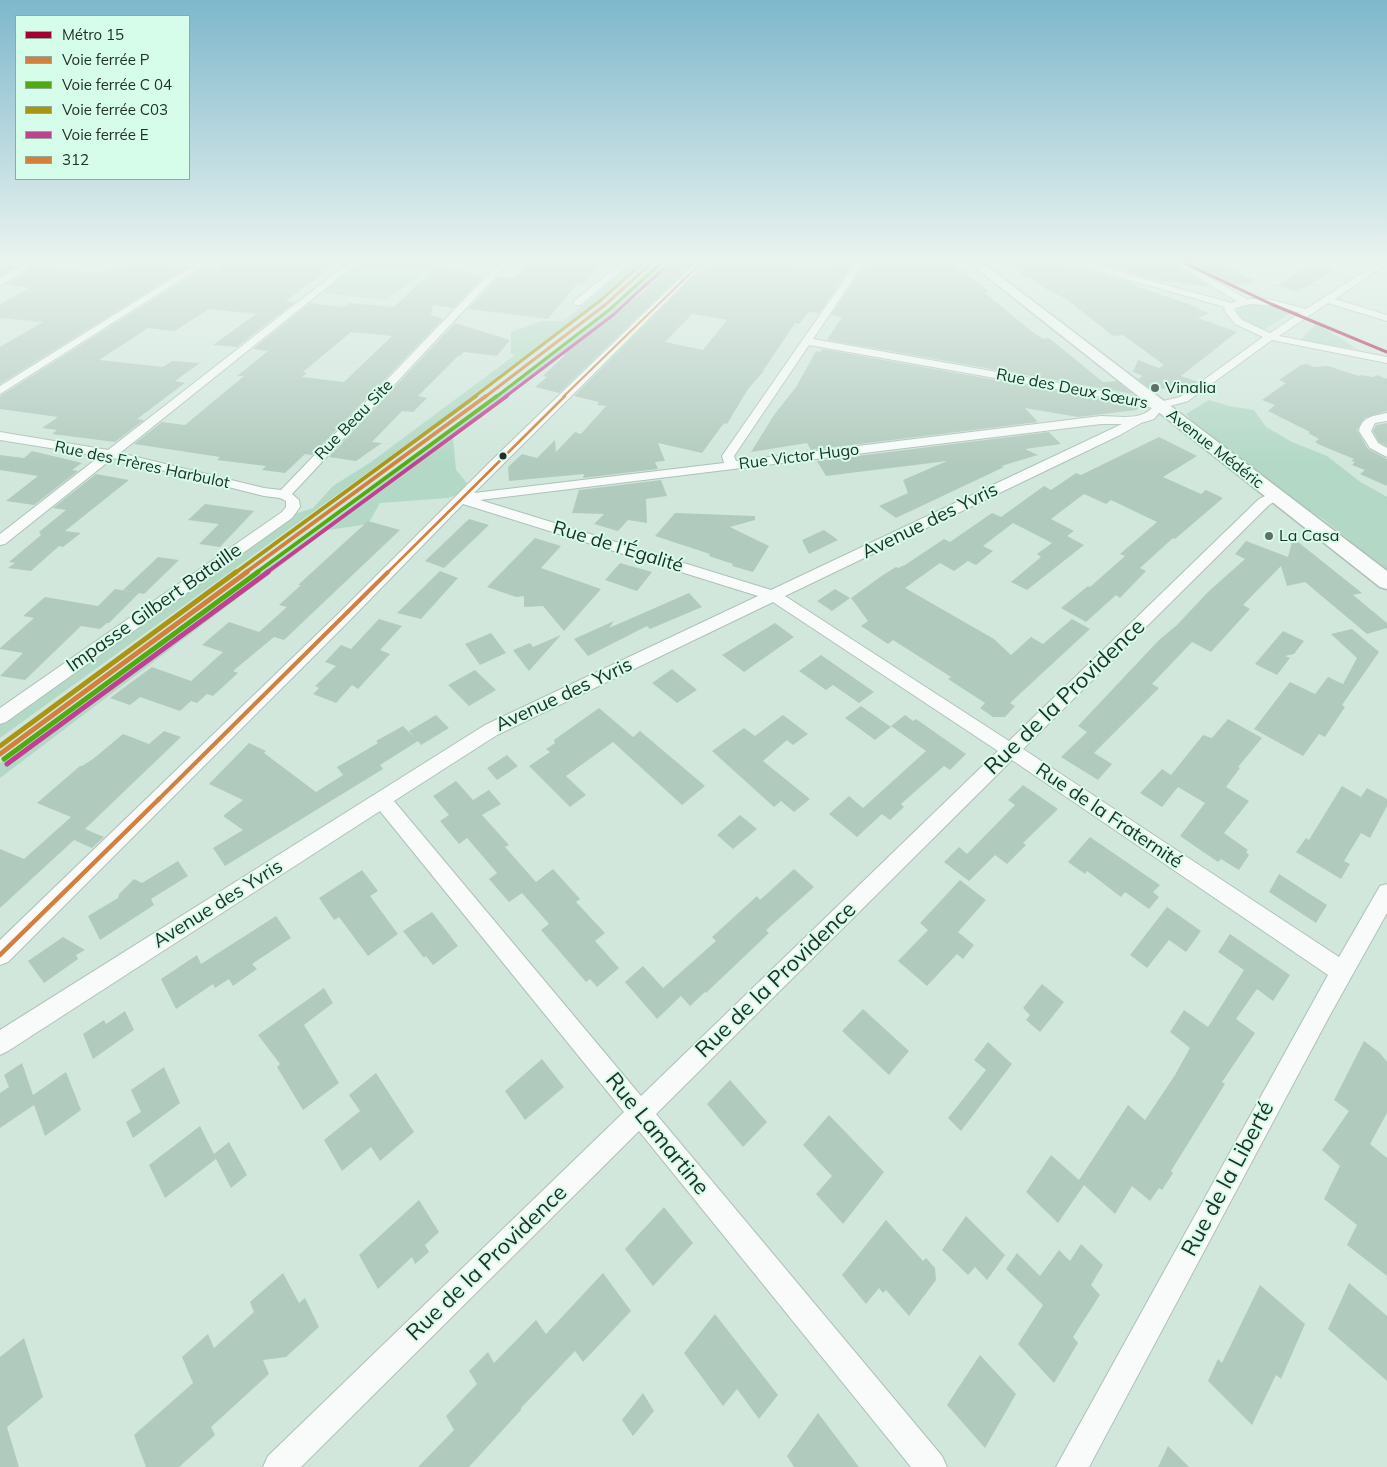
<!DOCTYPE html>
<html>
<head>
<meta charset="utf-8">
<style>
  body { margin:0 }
  #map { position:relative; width:1387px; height:1467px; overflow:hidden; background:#d1e7dc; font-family:Mulish,sans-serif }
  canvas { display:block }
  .legend { position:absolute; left:15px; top:15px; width:175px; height:165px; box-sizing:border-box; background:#d5fde9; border:1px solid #8dab9c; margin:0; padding:6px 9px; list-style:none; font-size:15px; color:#213029 }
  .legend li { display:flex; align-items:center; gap:10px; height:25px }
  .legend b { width:25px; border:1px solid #8dab9c }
</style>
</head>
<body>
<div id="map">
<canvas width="1387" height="1467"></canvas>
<ul class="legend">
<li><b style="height:6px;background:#a50034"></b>Métro 15</li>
<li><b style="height:6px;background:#d3803e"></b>Voie ferrée P</li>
<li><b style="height:6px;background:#52ab0e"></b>Voie ferrée C 04</li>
<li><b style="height:6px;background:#a99512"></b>Voie ferrée C03</li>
<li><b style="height:6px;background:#c04191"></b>Voie ferrée E</li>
<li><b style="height:6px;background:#d3803e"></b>312</li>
</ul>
</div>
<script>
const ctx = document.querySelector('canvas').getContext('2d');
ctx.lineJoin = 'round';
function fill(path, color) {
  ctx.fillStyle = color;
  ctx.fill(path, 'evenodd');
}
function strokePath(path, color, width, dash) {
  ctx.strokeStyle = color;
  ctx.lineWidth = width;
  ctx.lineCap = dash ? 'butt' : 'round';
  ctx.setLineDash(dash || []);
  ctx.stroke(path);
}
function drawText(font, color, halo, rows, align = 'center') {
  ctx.font = font + ' Mulish,sans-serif';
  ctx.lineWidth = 4;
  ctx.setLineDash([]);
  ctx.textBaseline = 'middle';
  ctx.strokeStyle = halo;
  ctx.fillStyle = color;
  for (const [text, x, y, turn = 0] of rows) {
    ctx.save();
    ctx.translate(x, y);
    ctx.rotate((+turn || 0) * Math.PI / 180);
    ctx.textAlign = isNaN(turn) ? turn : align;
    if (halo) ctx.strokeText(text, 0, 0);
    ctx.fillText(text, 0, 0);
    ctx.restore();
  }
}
fill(new Path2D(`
  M364 260H441L386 300 322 293Z
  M635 260H644L574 322 529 356 0 738V724L291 515 313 508 333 486 371 462 515 355 511 354V332L542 321H564Z
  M659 260H669L615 312 453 438 456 470 467 483 457 495 448 498 380 503 368 524 328 530 0 778V763L353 505 594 321 617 301Z
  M1251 304 1277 307 1293 312 1265 329C1251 326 1243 323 1236 311L1240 306Z
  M1315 325 1321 326 1357 349 1299 341Z
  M1209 400 1229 406 1254 410 1266 427 1292 442 1327 456 1359 481 1387 497V571L1323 519 1278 490 1194 423 1186 414Z`), '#b3d8c6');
fill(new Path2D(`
  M220 260H341L286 301 295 302 237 347 213 345 256 314 209 309 175 331 148 328 99 360 163 367 172 361 200 363 175 381 185 383 137 419 144 420 115 442 52 434 57 430 42 428 58 417 0 409V396L203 268 220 270Z
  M552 260 599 265 584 283H578L548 319 468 309 498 277 514 278 530 261 550 263Z
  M670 260H697L559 393 535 387 547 377 543 376 565 355 562 354 648 288 645 284Z
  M710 260H761L823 269 832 260H856L819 313 809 312 799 324 795 323 763 371H764L748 389 727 424 724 423 702 453 658 443 665 461 655 462 658 469 583 478 584 474 509 481 508 467 522 454 537 458 555 440 556 452 575 432 581 434 606 406 597 405 599 402 574 396ZM692 314 727 320 703 350 665 342Z
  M868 260 953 263 989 292 985 293 1030 330 1043 339 1049 338 1103 382 1117 381 1133 394 827 340 842 317 831 315Z
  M1002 260H1063L1065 264 1137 284 1136 286 1200 308 1197 309 1209 313 1198 318 1237 332 1181 376 1198 382 1195 384 1180 386 1174 390 1168 388 1152 390 1138 379 1143 376 1133 372 1138 360 1159 368 1164 365 1123 335 1113 336 1066 299 1047 290 1029 277H1025Z
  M1083 260H1167L1210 287 1160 281Z
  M1182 260H1216L1257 282 1230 287Z
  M143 262 188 267 0 384V347L43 322 0 318V304L29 288 5 285 33 267 96 273 122 266 124 263Z
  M0 264 18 266 0 277Z
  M1312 264 1334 270 1297 292 1277 286Z
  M435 268 473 272 471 274 484 276 454 308 433 305 431 315 443 319 312 455 305 454 285 473 262 470 266 466 217 460 220 457 134 444 162 422 185 425 244 376H237L268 351 253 349 310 303 344 307 349 303 394 307ZM351 332 392 336 344 382 302 377 307 373 303 372Z
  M455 323 510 340 497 356 464 352 460 356H458L418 396 427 398 413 412 402 411 372 442 382 443 356 461 329 457Z
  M822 349 1136 405 1139 406 1137 410 1078 417 1025 408 1038 422 811 450 807 443 751 452 774 415 796 387 816 351 820 352Z
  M1307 364 1313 367 1328 366 1359 376 1362 375 1373 377 1377 375 1387 379V411L1365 418 1357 430 1368 449 1387 459V486L1360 474 1365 470 1352 465 1355 462 1351 461 1354 459 1320 445 1315 442 1319 439 1308 433 1310 432 1268 411 1275 405 1262 400 1286 383 1279 380 1301 365Z
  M1387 423V446L1379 442 1373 431 1376 425Z
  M1049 432 1061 444 1025 449 1038 455 1001 466 1004 467 896 518 879 506 908 493 903 480 947 461 826 476 817 461Z
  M1159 437 1197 456 1163 477 1201 494 1206 490 1223 498 1175 539 1173 538 1140 568 1146 571 1120 598 1116 595 1086 622 1061 608 1088 586 1090 587 1125 556 1120 554 1157 522 1111 500 1106 504 1084 494 1051 519 1074 531 1067 536 1084 545 1027 590 1011 582 1041 557 1037 554 1052 543 1013 523 983 546 993 551 976 565 968 561 954 571 940 563 905 588 994 639 1011 655 1031 637 1043 644 1072 619 1090 629 1010 703 1015 706 1005 717H993L980 708 985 703 948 679 951 677 893 640 888 644 861 626 868 621 851 598 883 575 896 567 898 568 905 565 944 539 950 542 992 513 1001 517 1044 486 1051 490 1076 473 1081 475Z
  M32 451 82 463 72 470 78 471 34 505 6 501 38 476 0 470V455L24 458Z
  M96 474 129 480 65 531 81 533 63 547 59 546 31 571 8 568 15 563 9 562 41 535 39 532 66 510 53 508Z
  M661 480 667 496 646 499 647 523 628 520 618 531 594 524 604 514 572 513 579 490Z
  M205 504 254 511 220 547 199 544 219 524 188 520Z
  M675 513 755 516V520L730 527 769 546 753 572 732 566 733 564 709 556 710 554 655 536Z
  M469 519 489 525 444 568 425 561Z
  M368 521 400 530 284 640 274 637 233 671 238 673 213 696 207 694 197 703 191 701 180 711 140 697 130 705 110 698 152 667 191 681 223 652 202 645 229 622 259 632 287 607 279 605 301 585H298Z
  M824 530 838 540 809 554 802 540Z
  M535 538 561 546 541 568 601 589 564 631 543 606 524 607V596L516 597 487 587Z
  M1293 538 1362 593 1353 595 1387 623V628L1367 634 1305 582 1287 586 1281 566 1243 605 1250 609 1211 652 1192 642 1152 684 1159 688 1094 753 1112 764 1098 780 1061 757 1087 732 1078 726 1159 640 1177 625 1208 592 1245 559 1235 554 1246 541 1288 557Z
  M158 557 179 560 144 594 123 590Z
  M620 563 652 572 637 591 605 580Z
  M440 571 458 578 421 619 397 613Z
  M115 589 139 593 109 623H107L100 629 81 626 25 680 0 676 23 653 0 649V648L34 618 23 616 45 597 98 606Z
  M835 589 850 598 832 611 817 601Z
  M689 593 702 607 650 629 647 626 588 656 574 639 614 621 609 628Z
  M379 619 402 626 380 650 390 654 358 689 352 685 336 703 313 694 319 688 315 686 336 666 325 662 341 645 351 649Z
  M775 623 794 637 744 672 722 655Z
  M1352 629 1379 652 1342 705 1345 707 1325 737 1319 734 1303 756 1254 729 1290 682 1315 694 1328 677 1343 684 1357 658 1331 634Z
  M1283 631 1304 641 1294 654 1285 656 1290 658 1277 675 1255 664Z
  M491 633 506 653 480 665 465 644Z
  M561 635 529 671 513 650 530 643 533 647Z
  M821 655 857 680 874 692 859 703 833 685 826 690 799 671Z
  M672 669 697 690 677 703 652 683Z
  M475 670 496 690 469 706 448 685Z
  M861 706 891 727 875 740 845 718Z
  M599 708 633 737 640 731 705 786 682 805 613 742 566 776 586 795 570 807 529 766 550 752 546 749 555 743 554 740Z
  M436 715 449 728 421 745 418 741 380 765 383 769 225 866 213 848 243 830 223 816 243 800 209 784 249 743 266 751 264 753 316 792 343 775 337 767 378 743 376 741 403 726 414 737 409 731Z
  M783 715 808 734 793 745 787 740 763 761 810 799 794 812 781 801 774 807 712 751 744 728 755 736Z
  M905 715 913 721 916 719 966 754 950 770 944 766 901 804 904 807 890 820 882 814 857 837 829 814 849 796 863 808 926 751 891 726Z
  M1228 719 1262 738 1238 767 1240 768 1226 787 1249 801 1224 833 1248 850 1246 852 1249 855 1239 870 1221 859 1218 862 1180 836 1205 803 1178 787 1162 807 1140 793 1162 769 1171 775 1203 735 1212 738Z
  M164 731 181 737 85 829 104 837 92 848 74 840 0 908V849L24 859 71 817 37 803 80 766H82L93 759 123 734 149 744Z
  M507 755 518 766 497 780 487 768Z
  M456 781 473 800 489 790 501 804 482 815 509 845 505 847 536 882 553 869 580 899 576 902 605 933 595 941 619 968 597 987 590 979 586 982 541 930 549 924 522 893 509 902 489 879 497 873 467 838 459 844 440 821 449 815 433 796Z
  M1023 785 1058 809 1023 843 1026 845 1007 864 995 855 969 881 944 862 959 847 967 854 1015 805 1008 800Z
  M1342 786 1361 797 1367 788 1387 799V806L1370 838 1361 833 1344 861 1350 864 1341 879 1296 852 1306 838 1309 840Z
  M740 815 757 829 733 849 717 835Z
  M1090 837 1160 885 1153 892 1159 897 1149 909 1125 892 1121 897 1087 871 1085 874 1068 862Z
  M178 861 188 876 151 899 154 905 100 940 88 916 118 898 119 894 134 879 142 883Z
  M794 869 814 887 766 930 769 933 706 993 705 992 690 1006 681 996 657 1019 625 982 643 966 663 988 716 941 712 937 757 896 760 900Z
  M362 870 378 891 370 896 398 934 368 956 339 917 334 920 319 898Z
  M1279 874 1327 905 1316 923 1269 892Z
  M960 880 986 900 958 932 974 945 963 959 957 954 927 986 898 961 928 930 920 923Z
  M1167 907 1201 931 1186 952 1169 940 1147 968 1130 955Z
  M432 912 458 946 433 965 426 956 424 958 403 931Z
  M276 916 291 938 252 964 257 969 233 986 229 979 215 988 213 984 176 1009 161 979 197 955 201 964Z
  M1230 934 1290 975 1273 1001 1257 989 1236 1019 1255 1033 1222 1082 1225 1084 1171 1171 1173 1173 1162 1190 1159 1188 1150 1201 1132 1186 1115 1214 1084 1185 1058 1223 1026 1192 1051 1155 1079 1180 1128 1105 1145 1120 1175 1075 1190 1048 1170 1032 1184 1010 1208 1027 1244 970 1218 952Z
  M63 937 85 950 76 955 78 959 44 983 28 961Z
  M1042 984 1064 1002 1040 1032 1026 1020 1030 1015 1023 1008Z
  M324 988 333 1003 304 1025 339 1083 303 1110 277 1067 280 1064 258 1035Z
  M863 1009 909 1051 889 1075 842 1031Z
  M125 1011 134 1030 93 1059 83 1034 104 1020 106 1024Z
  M1364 1041 1380 1053 1387 1062V1113L1370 1144 1387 1158V1276L1347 1245 1357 1225 1324 1199 1340 1166 1322 1150 1349 1111 1334 1100Z
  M988 1042 1012 1064 961 1131 948 1118 986 1070 974 1060Z
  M542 1059 564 1087 525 1120 505 1091Z
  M22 1063 33 1095 66 1072 81 1110 45 1136 34 1105 0 1128V1093L9 1087 4 1075Z
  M164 1067 180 1103 133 1138 126 1122 141 1112 131 1090Z
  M376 1073 414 1132 380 1161 371 1147 342 1171 324 1140 360 1111 349 1095Z
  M730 1080 767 1122 743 1147 707 1104Z
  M829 1115 884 1172 843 1224 816 1194 832 1176 803 1145Z
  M200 1126 214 1154 229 1142 247 1175 231 1188 216 1159 165 1198 149 1165Z
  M419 1200 439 1232 425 1245 429 1252 415 1264 412 1257 378 1289 359 1255Z
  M664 1207 693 1243 653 1286 625 1249Z
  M966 1216 1005 1255 987 1280 975 1267 968 1275 942 1250Z
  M886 1220 923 1261 926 1258 935 1268 936 1280 909 1316 886 1290 883 1293 879 1288 866 1304 842 1275Z
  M1081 1244 1103 1265 1091 1285 1100 1295 1073 1337 1078 1343 1054 1383 1018 1344 1043 1305 1006 1269 1017 1253 1040 1276 1059 1250 1070 1261Z
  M283 1273 299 1303 305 1298 319 1327 286 1357 263 1360 269 1374 211 1427 215 1435 179 1467H146L134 1435 193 1383 182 1357 208 1334 214 1348 254 1312 250 1302Z
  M603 1273 631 1311 583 1362 575 1351 521 1408V1410L469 1467H418L454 1430 446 1416 477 1384 469 1371 488 1352 494 1363 536 1320 546 1334Z
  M1349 1283 1387 1316V1381L1328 1329Z
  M1260 1285 1305 1324 1281 1379 1276 1375 1252 1425 1208 1381 1218 1359 1222 1363Z
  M715 1314 778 1395 759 1419 737 1389 723 1406 684 1353Z
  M24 1338 43 1397 7 1427 19 1467H0V1357Z
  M980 1355 1016 1394 985 1448 947 1405Z
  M643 1393 654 1411 633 1436 622 1420Z
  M818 1413 859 1467H794L787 1456Z
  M1168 1446 1189 1467H1158Z`), '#b1cabe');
const minor = new Path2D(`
  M30 260H40L0 286V279Z
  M202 260H212L0 394V386Z
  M352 260H361L120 453 264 488 281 490 502 260H511L292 494 299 500 300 507 292 518 6 722 0 724V708L282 512 286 507V501L280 498 264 496 113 458 5 544 0 545V534L100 456 0 440V432L108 450Z
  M625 260H634L580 305H574V301Z
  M699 260H708L474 493 724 463 722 456 858 260H866L813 339 1137 397 1159 402 1180 397 1263 337 1235 324 1224 310 1225 307 1066 262 1065 260H1077L1231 303 1237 301 1169 260H1179L1247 299H1268L1306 309 1382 260H1387V264L1335 299 1387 315V321L1328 303 1279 336 1387 357V363L1272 340 1188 401 1163 408 1154 419 1141 423 1120 435 785 596 1009 741 1259 499 1271 493H1281L1283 496 1269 505 1023 749 1339 957 1380 886 1387 884V913L1330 1015 1089 1467H1056L1328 975 1012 760 656 1114 942 1456 947 1467H911L639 1131 301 1467H263L268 1456 624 1112 380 811 8 1051 0 1055V1030L485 725 758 596 463 504 348 622 8 962 0 965V940L338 614 491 461ZM1250 304 1278 306 1300 313 1270 333 1242 320 1234 310 1235 308ZM809 345 1136 403 1152 408C1140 421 1118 416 1101 416L736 461 734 456ZM1101 424H1122L771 590 480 500ZM773 602 998 751 641 1096 394 801 497 735Z
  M1387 413V421L1375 423 1371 431 1378 443 1387 448V457L1370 448 1359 431C1362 416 1374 416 1387 413Z`);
const secondary = new Path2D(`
  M966 260H979L1387 571V589L1380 587Z`);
strokePath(minor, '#afc1b8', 2);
strokePath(secondary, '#afc1b8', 3);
fill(minor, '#f8fbfa');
fill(secondary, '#f8fbfa');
strokePath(new Path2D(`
  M563 397 704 260`), '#d3803e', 2);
strokePath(new Path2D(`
  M387 573 565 396`), '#d3803e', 2.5);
strokePath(new Path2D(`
  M158 800 388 572`), '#d3803e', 4);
strokePath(new Path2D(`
  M0 955 159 799`), '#d3803e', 4.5);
strokePath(new Path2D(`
  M485 397 605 305 655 260`), '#d3803e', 3);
strokePath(new Path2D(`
  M245 573 486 396`), '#d3803e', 4);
strokePath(new Path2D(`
  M0 754 247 572`), '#d3803e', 5);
strokePath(new Path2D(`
  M496 397 609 310 659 265`), '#52ab0e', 3);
strokePath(new Path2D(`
  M256 573 497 396`), '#52ab0e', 4);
strokePath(new Path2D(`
  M4 759 258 572`), '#52ab0e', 5);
strokePath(new Path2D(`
  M474 397 601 300 646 260`), '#a99512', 3);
strokePath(new Path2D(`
  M235 573 476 396`), '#a99512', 4);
strokePath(new Path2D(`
  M0 746 236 572`), '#a99512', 5);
strokePath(new Path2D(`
  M505 397 613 315 663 269`), '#c04191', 3);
strokePath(new Path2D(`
  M266 573 507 396`), '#c04191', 4);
strokePath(new Path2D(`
  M7 764 268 572`), '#c04191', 5);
strokePath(new Path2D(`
  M1178 260 1271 304 1387 352`), '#a50034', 3);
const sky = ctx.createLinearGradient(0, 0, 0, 465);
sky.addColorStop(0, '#7eb7cc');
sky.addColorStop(0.56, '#eaf4ef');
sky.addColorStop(1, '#eaf4ef00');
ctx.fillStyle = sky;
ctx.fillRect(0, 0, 1387, 465);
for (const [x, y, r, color] of [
  [1155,388,5,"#5f7068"],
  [503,456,4.5,"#213029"],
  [1269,536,5,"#5f7068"]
]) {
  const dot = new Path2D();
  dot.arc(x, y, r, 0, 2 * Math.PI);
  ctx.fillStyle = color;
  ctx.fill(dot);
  strokePath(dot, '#d5fde9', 2);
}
drawText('16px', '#213029', '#d5fde9', [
  ["Vinalia",1165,388],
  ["La Casa",1279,536]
], 'left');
drawText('16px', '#213029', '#d5fde9', [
  ["Rue des Deux Sœurs",1072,389,11],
  ["Rue Beau Site",354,420,-46],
  ["Avenue Médéric",1215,449,38],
  ["Rue Victor Hugo",799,457,-7],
  ["Rue des Frères Harbulot",142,465,12]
]);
drawText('19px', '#213029', '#d5fde9', [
  ["Avenue des Yvris",930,521,-26],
  ["Rue de l’Égalité",618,547,17],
  ["Impasse Gilbert Bataille",154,608,-35],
  ["Avenue des Yvris",564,695,-25],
  ["Rue de la Fraternité",1109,816,34],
  ["Avenue des Yvris",218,904,-32]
]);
drawText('22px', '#213029', '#d5fde9', [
  ["Rue de la Providence",1065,697,-44],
  ["Rue de la Providence",776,980,-44],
  ["Rue Lamartine",657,1134,51],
  ["Rue de la Liberté",1228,1179,-62],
  ["Rue de la Providence",487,1263,-44]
]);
</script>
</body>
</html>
